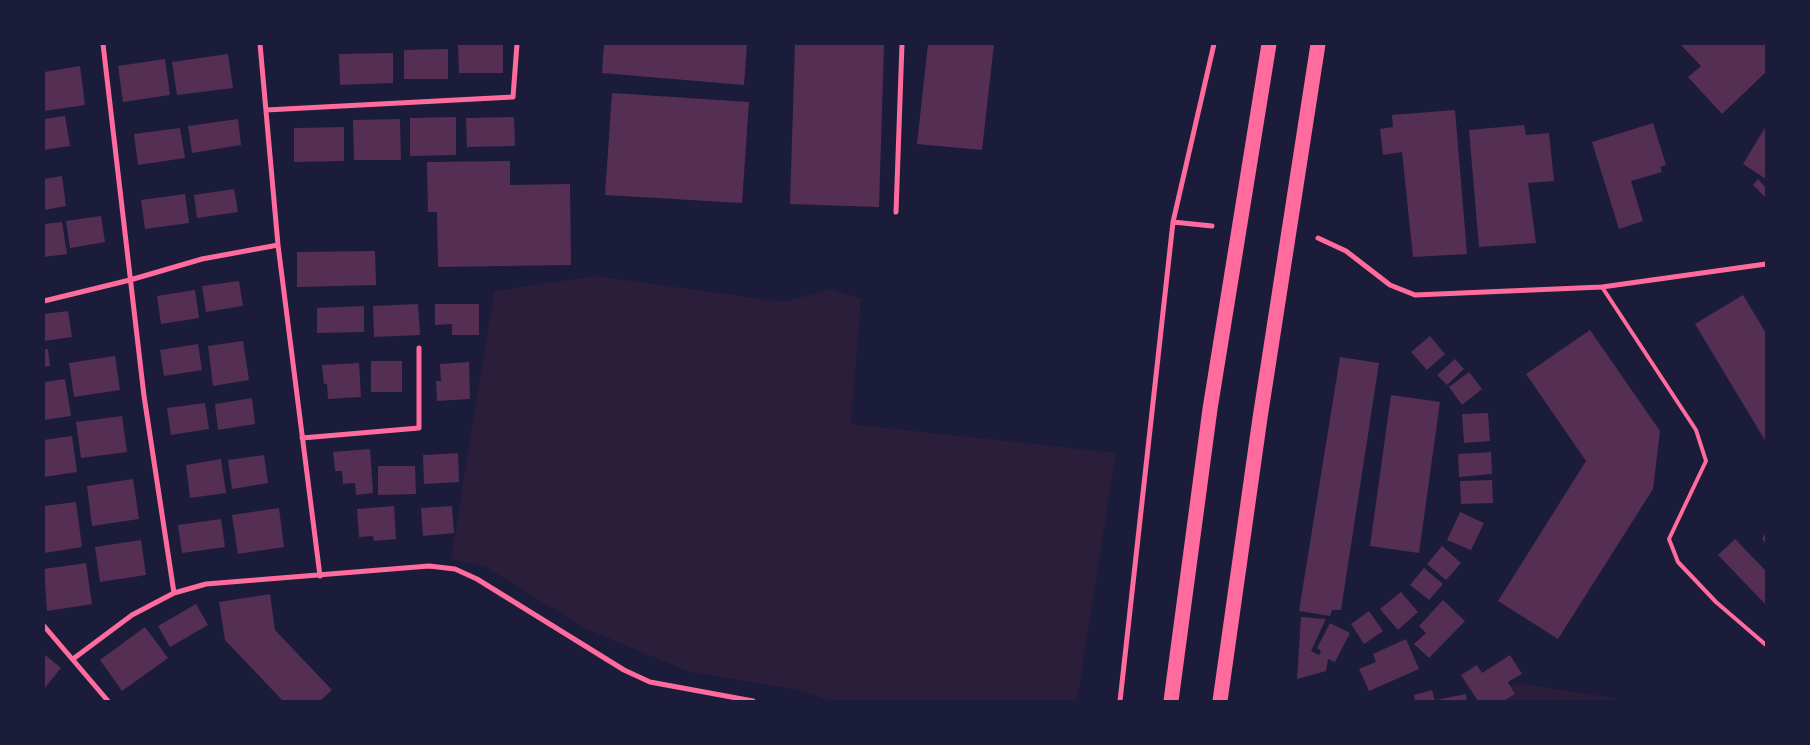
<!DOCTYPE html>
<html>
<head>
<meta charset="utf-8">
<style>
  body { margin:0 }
  #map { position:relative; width:1810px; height:745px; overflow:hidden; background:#1b1b3a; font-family:"Roboto Condensed",sans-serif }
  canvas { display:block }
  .frame { position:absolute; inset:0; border:45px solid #1b1b3a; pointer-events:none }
</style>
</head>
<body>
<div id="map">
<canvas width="1810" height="745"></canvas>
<div class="frame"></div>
</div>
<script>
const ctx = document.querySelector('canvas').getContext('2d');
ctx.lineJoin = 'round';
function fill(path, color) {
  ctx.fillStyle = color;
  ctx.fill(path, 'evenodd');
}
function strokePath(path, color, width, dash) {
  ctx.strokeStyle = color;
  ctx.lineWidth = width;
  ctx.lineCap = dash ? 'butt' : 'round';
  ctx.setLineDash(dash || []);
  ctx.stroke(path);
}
fill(new Path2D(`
  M595 276 784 302 830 289 861 299 851 424 1116 453 1077 701H833L793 689 687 671 584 628 486 567 451 559 494 291Z
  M1516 683 1615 698 1616 701H1475Z`), '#2a1e3b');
fill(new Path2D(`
  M458 44H503V73H459Z
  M604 44H747L744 85 602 73Z
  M795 44H884L879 207 790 204Z
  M928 44H994L982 150 917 144Z
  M1680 44H1766V72L1722 114 1688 77 1701 66Z
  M448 49V79H404V50Z
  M393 53V83L340 85 339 54Z
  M228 54 233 88 177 95 172 62Z
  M165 59 170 95 123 102 118 66Z
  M80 66 85 105 44 111V72Z
  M612 93 749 102 742 203 605 195Z
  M1455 110 1467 254 1413 257 1402 152 1383 155 1380 129 1393 127 1392 115Z
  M65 116 70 146 44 150V119Z
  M456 117V155L410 156V118Z
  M514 117 515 146 467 147 466 118Z
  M238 119 241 145 192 153 188 126Z
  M400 119 401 160H354L353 120Z
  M1653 123 1666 165 1660 167 1662 172 1631 181 1643 221 1619 229 1592 142Z
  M1524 125 1526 135 1549 133 1554 181 1528 183 1536 243 1479 247 1469 130Z
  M1766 126V179L1743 164Z
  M344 127V161L294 162V128Z
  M180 128 185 158 138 165 134 134Z
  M510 161V185L570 184 571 265 438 267 437 212H428L427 162Z
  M62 176 66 206 44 210V179Z
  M1758 179 1766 188V198L1753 185Z
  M234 189 238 212 197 218 194 195Z
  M185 194 189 223 145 229 141 200Z
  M101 216 105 242 70 248 66 221Z
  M62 222 67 254 44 257V224Z
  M375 251 376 285 297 287V252Z
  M239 281 243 306 206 312 202 286Z
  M195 290 199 318 161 324 157 296Z
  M1743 295 1766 333V442L1695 324Z
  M418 304 420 335 374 337 373 306Z
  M435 304H479V335H452V324L435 325Z
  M364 306V332L317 333V308Z
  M68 311 72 337 44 341V314Z
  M1590 330 1660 431 1653 489 1558 639 1498 601 1586 461 1526 374Z
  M1430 336 1445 354 1427 370 1411 352Z
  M243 341 249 380 213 386 208 346Z
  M198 344 202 370 164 376 160 350Z
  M44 349H48L50 366 44 367Z
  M115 356 120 390 74 397 69 363Z
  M1340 357 1379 363 1341 610H1332L1330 616 1299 611Z
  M1455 359 1464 369 1447 385 1437 375Z
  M371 361H402V392H371Z
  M469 362 470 399 437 401 436 381H441L440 364Z
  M359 363 361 397 328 399 327 384H324L322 365Z
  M1469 372 1482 389 1462 405 1449 387Z
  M65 379 71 416 44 420V382Z
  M1391 395 1440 402 1419 553 1370 546Z
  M252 398 255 424 218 430 215 404Z
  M205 403 209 429 171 435 167 408Z
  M1488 413 1490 441 1464 443 1462 414Z
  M122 416 127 452 81 458 76 422Z
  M72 436 77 472 44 477V440Z
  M370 449 373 493 356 495 355 483 343 484 342 471H335L333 452Z
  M1491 452 1492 474 1459 477 1458 454Z
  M458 453 459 482 424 484 423 455Z
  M264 455 268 483 232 489 228 460Z
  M221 459 226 493 190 498 186 465Z
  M378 466H415L416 494 378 495Z
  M133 479 139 519 92 526 87 486Z
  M1492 480 1493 503 1461 504 1460 481Z
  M76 502 82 547 44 553V506Z
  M394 506 396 539 374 541 373 536 359 537 357 509Z
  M452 506 454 533 423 536 421 508Z
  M279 508 284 547 238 554 232 515Z
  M1460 512 1484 523 1471 550 1447 540Z
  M221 519 225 547 182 553 178 525Z
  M1766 532V544L1762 539Z
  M1735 539 1766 571V605L1718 555Z
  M141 540 146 575 100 582 95 547Z
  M1442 546 1461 563 1446 580 1427 564Z
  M86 563 92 604 47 611 44 569Z
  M1424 568 1443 584 1429 600 1410 585Z
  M1401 592 1418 612 1398 630 1380 609Z
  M270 594 275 630 332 690 320 701H283L225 640 219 602Z
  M1443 600 1465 621 1429 658 1414 644 1426 633 1419 626Z
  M196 604 208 625 170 647 158 626Z
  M1369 611 1383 631 1364 644 1351 624Z
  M1301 617 1326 619 1311 651 1319 655 1321 651 1317 648 1330 623 1350 633 1335 662 1328 659 1326 671 1297 679Z
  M145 627 168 658 122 691 100 660Z
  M1406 639 1419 669 1369 691 1359 669 1376 662 1373 654Z
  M44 654 61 668 44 689Z
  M1510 655 1522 674 1508 682 1515 694 1503 701H1478L1461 675 1477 665 1482 673Z
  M1432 690 1435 701H1415L1414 695Z
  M1466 694 1467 701H1436V700Z`), '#542f53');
strokePath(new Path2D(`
  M1602 287 1696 430 1706 461 1669 539 1678 562 1716 602 1766 645`), '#ff6b9d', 4);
strokePath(new Path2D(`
  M103 44 144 396 174 593
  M260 44 278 245 320 576
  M266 110 513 97 517 44
  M896 212 902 44
  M1173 222 1212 226
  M1318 238 1346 251 1390 285 1415 295 1602 287 1766 264
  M44 301 130 280 202 259 278 245
  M302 438 419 428V348
  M44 626 108 701
  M73 659 132 615 174 593 206 584 429 566 455 569 477 579 624 670 650 682 753 701
  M1120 701 1173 222 1214 44`), '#ff6b9d', 5);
strokePath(new Path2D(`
  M1171 701 1210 409 1269 44
  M1220 701 1260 418 1318 44`), '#ff6b9d', 15);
</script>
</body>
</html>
